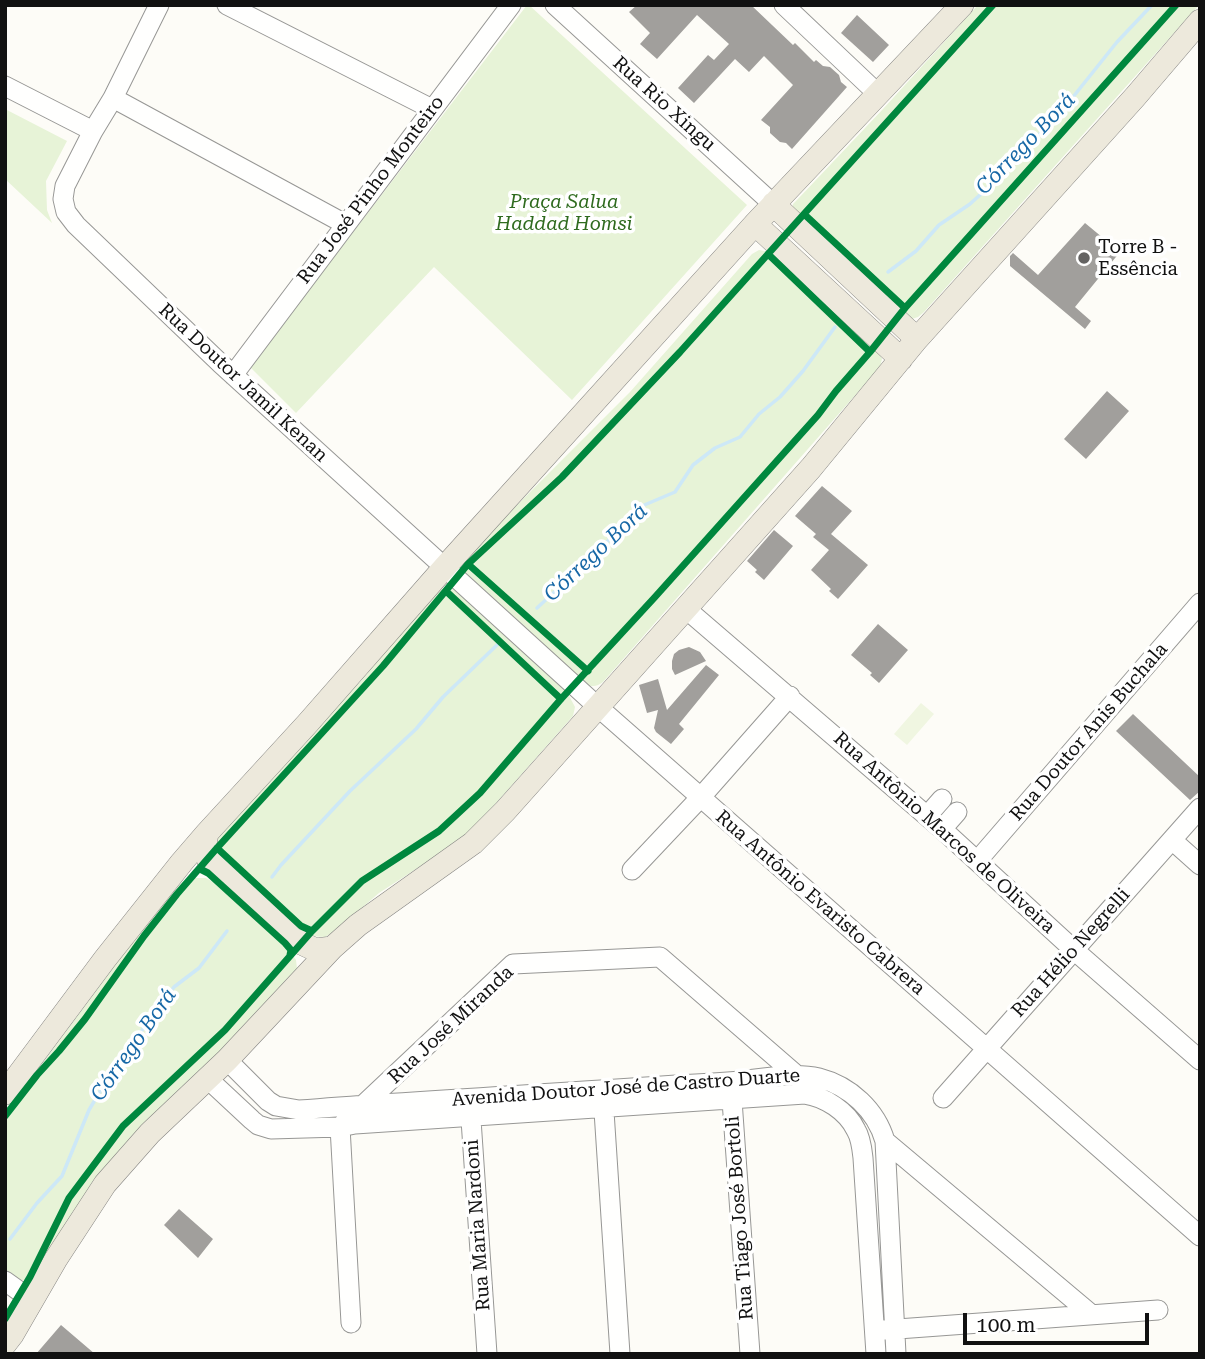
<!DOCTYPE html>
<html>
<head>
<meta charset="utf-8">
<style>
  body { margin:0 }
  #map { position:relative; width:1205px; height:1359px; overflow:hidden; background:#fdfcf7; font-family:"Roboto Serif",serif }
  canvas { display:block }
  .frame { position:absolute; inset:0; border:7px solid #111; pointer-events:none }
  .scale { position:absolute; left:963px; top:1313px; width:186px; height:32px; box-sizing:border-box; border:4px solid #111; border-top:0; padding-left:9px; font-size:21px; line-height:24px; white-space:nowrap; color:#111; -webkit-text-stroke:5px #fff; paint-order:stroke }
</style>
</head>
<body>
<div id="map">
<canvas width="1205" height="1359"></canvas>
<div class="frame"></div>
<div class="scale">100 m</div>
</div>
<script>
const ctx = document.querySelector('canvas').getContext('2d');
ctx.lineJoin = 'round';
function fill(path, color) {
  ctx.fillStyle = color;
  ctx.fill(path, 'evenodd');
}
function strokePath(path, color, width, dash) {
  ctx.strokeStyle = color;
  ctx.lineWidth = width;
  ctx.lineCap = dash ? 'butt' : 'round';
  ctx.setLineDash(dash || []);
  ctx.stroke(path);
}
function drawText(font, color, halo, rows, align = 'center') {
  ctx.font = font + ' "Roboto Serif",serif';
  ctx.lineWidth = 7;
  ctx.setLineDash([]);
  ctx.textBaseline = 'middle';
  ctx.strokeStyle = halo;
  ctx.fillStyle = color;
  for (const [text, x, y, turn = 0] of rows) {
    ctx.save();
    ctx.translate(x, y);
    ctx.rotate((+turn || 0) * Math.PI / 180);
    ctx.textAlign = isNaN(turn) ? turn : align;
    if (halo) ctx.strokeText(text, 0, 0);
    ctx.fillText(text, 0, 0);
    ctx.restore();
  }
}
fill(new Path2D(`
  M527 5H529L747 205 572 400 434 267 296 413 250 367Z
  M978 5H1199L924 312 918 317 909 320 792 209 793 204 797 200 883 109Z
  M5 109 67 141 46 181 47 210 52 223 5 179Z
  M759 250 770 252 880 352 882 359 880 367 603 682C597 687 592 687 584 684L466 574C463 567 463 562 467 555L630 392 752 254Z
  M450 588 462 595 567 692 575 707 573 716 467 836 379 893 335 931 325 937 308 936 215 852 216 834 362 680 428 599 441 589Z
  M189 878H206L213 882 286 946 296 960 297 969 33 1279C21 1282 15 1279 5 1273V1114L141 930 181 883Z`), '#e7f3d7');
fill(new Path2D(`
  M921 703 934 714 907 745 894 734Z`), '#f0f6e1');
strokePath(new Path2D(`
  M888 272 916 251 939 225 970 204 1004 173 1069 102 1117 42 1152 5
  M537 608 602 548 625 521 642 506 675 492 693 465 715 448 740 437 759 414 780 397 803 371 835 327
  M272 877 281 865 350 791 416 729 443 697 498 644
  M10 1239 37 1203 62 1176 89 1110 114 1068 174 987 199 968 227 931`), '#cde8f7', 3.5);
fill(new Path2D(`
  M637 5H751L793 45 795 43 814 62 816 60 823 66 830 67 839 75 841 82 847 87 792 149 786 143 780 142 770 133V127L761 120 793 85 764 56 749 72 735 59 694 103 678 88 708 55 714 60 729 44 697 15 657 59 640 44 650 33 629 12Z
  M857 15 889 45 873 62 841 33Z
  M1085 223 1120 252 1075 307 1091 321 1085 329 1010 266V256L1013 253 1038 275Z
  M1107 391 1129 411 1086 459 1064 439Z
  M822 486 852 511 831 534 868 565 838 599 829 591 831 589 811 570 829 550 813 537 816 534 795 516Z
  M774 530 793 546 764 580 755 572 757 570 747 561Z
  M878 624 908 650 879 683 870 675 872 673 851 655Z
  M689 647 700 652 706 661 675 675 672 669V661L674 654 679 650Z
  M706 665 719 675 679 724 684 729 671 744 656 732 654 728 658 710 647 713 639 685 658 679 667 710Z
  M1133 714 1200 777V791L1190 800 1116 731Z
  M179 1209 213 1239 198 1258 164 1225Z
  M61 1325 95 1354H36Z`), '#a19f9c');
const minor = new Path2D(`
  M159 5 113 98 93 131 65 186 63 199 66 212 76 225 220 363 598 707 1200 1236
  M227 5 432 109
  M555 5 773 204
  M784 5 878 94
  M5 86 93 131
  M113 98 345 224
  M233 375 511 5
  M685 608 942 829 1074 950 1200 1060
  M927 816 942 799
  M942 829 957 812
  M1172 840 1200 865
  M978 860 1200 603
  M632 870 700 798 790 696
  M227 1060 268 1101 276 1106 299 1110C424 1100 550 1094 676 1085 697 1084 718 1083 740 1081 765 1078 794 1072 819 1078 850 1086 876 1110 885 1141L896 1354
  M208 1079 252 1120 258 1125 271 1129 340 1127 355 1124 805 1094C825 1097 847 1111 856 1130 861 1138 862 1149 863 1158L876 1354
  M731 1086 750 1354
  M603 1096 620 1354
  M943 1098 1200 808
  M470 1105 487 1354
  M885 1141 1092 1315
  M5 1281 33 1301
  M351 1323 340 1127 513 964 660 957 802 1080
  M884 1330 1158 1310`);
const major = new Path2D(`
  M773 204 917 339
  M755 224 901 359
  M207 833 205 844 208 859 301 943 316 950 332 948
  M5 1093 105 959 182 862 207 833 307 724 444 568 755 224 962 5
  M5 1344 12 1335 56 1259 105 1184 150 1133 227 1060 332 948 358 925 473 843 505 811 811 468 917 339 1135 97 1200 21`);
strokePath(minor, '#979795', 21);
strokePath(major, '#858482', 24);
strokePath(minor, '#fffffe', 19);
strokePath(major, '#ede9dc', 23);
strokePath(new Path2D(`
  M905 308 804 214 993 5
  M870 352 905 308 1176 5
  M468 564 588 671
  M447 592 561 699
  M200 869 208 873 285 943 291 950 290 955
  M312 931 362 881 439 831 480 793 561 699 655 597 818 415 836 391 870 352 768 254
  M5 1116 37 1075 59 1051 85 1019 144 936 177 894 217 848 383 666 468 564 562 477 680 352 804 214
  M5 1319 30 1277 69 1198 123 1126 225 1030 312 931 301 926 217 848`), '#00873e', 7);
for (const [x, y, r, color] of [
  [1084,258,7,"#646362"]
]) {
  const dot = new Path2D();
  dot.arc(x, y, r, 0, 2 * Math.PI);
  ctx.fillStyle = color;
  ctx.fill(dot);
  strokePath(dot, '#fff', 2.5);
}
drawText('19px', '#111', '#fff', [
  ["Rua Rio Xingu",664,104,42],
  ["Rua José Pinho Monteiro",371,190,-53],
  ["Rua Doutor Jamil Kenan",243,383,43],
  ["Rua Doutor Anis Buchala",1089,732,-49],
  ["Rua Antônio Marcos de Oliveira",944,833,42],
  ["Rua Antônio Evaristo Cabrera",820,903,41],
  ["Rua Hélio Negrelli",1071,953,-48],
  ["Rua José Miranda",451,1025,-43],
  ["Avenida Doutor José de Castro Duarte",626,1088,-4],
  ["Rua Tiago José Bortoli",740,1218,-94],
  ["Rua Maria Nardoni",478,1225,-94]
]);
drawText('italic 19px', '#2f6b1f', '#fff', [
  ["Praça Salua",564,202],
  ["Haddad Homsi",564,224]
]);
drawText('19px', '#111', '#fff', [
  ["Torre B -",1098,247],
  ["Essência",1098,269]
], 'left');
drawText('italic 21px', '#1768a6', '#fff', [
  ["Córrego Borá",1026,144,-46],
  ["Córrego Borá",596,553,-43],
  ["Córrego Borá",134,1045,-55]
]);
</script>
</body>
</html>
